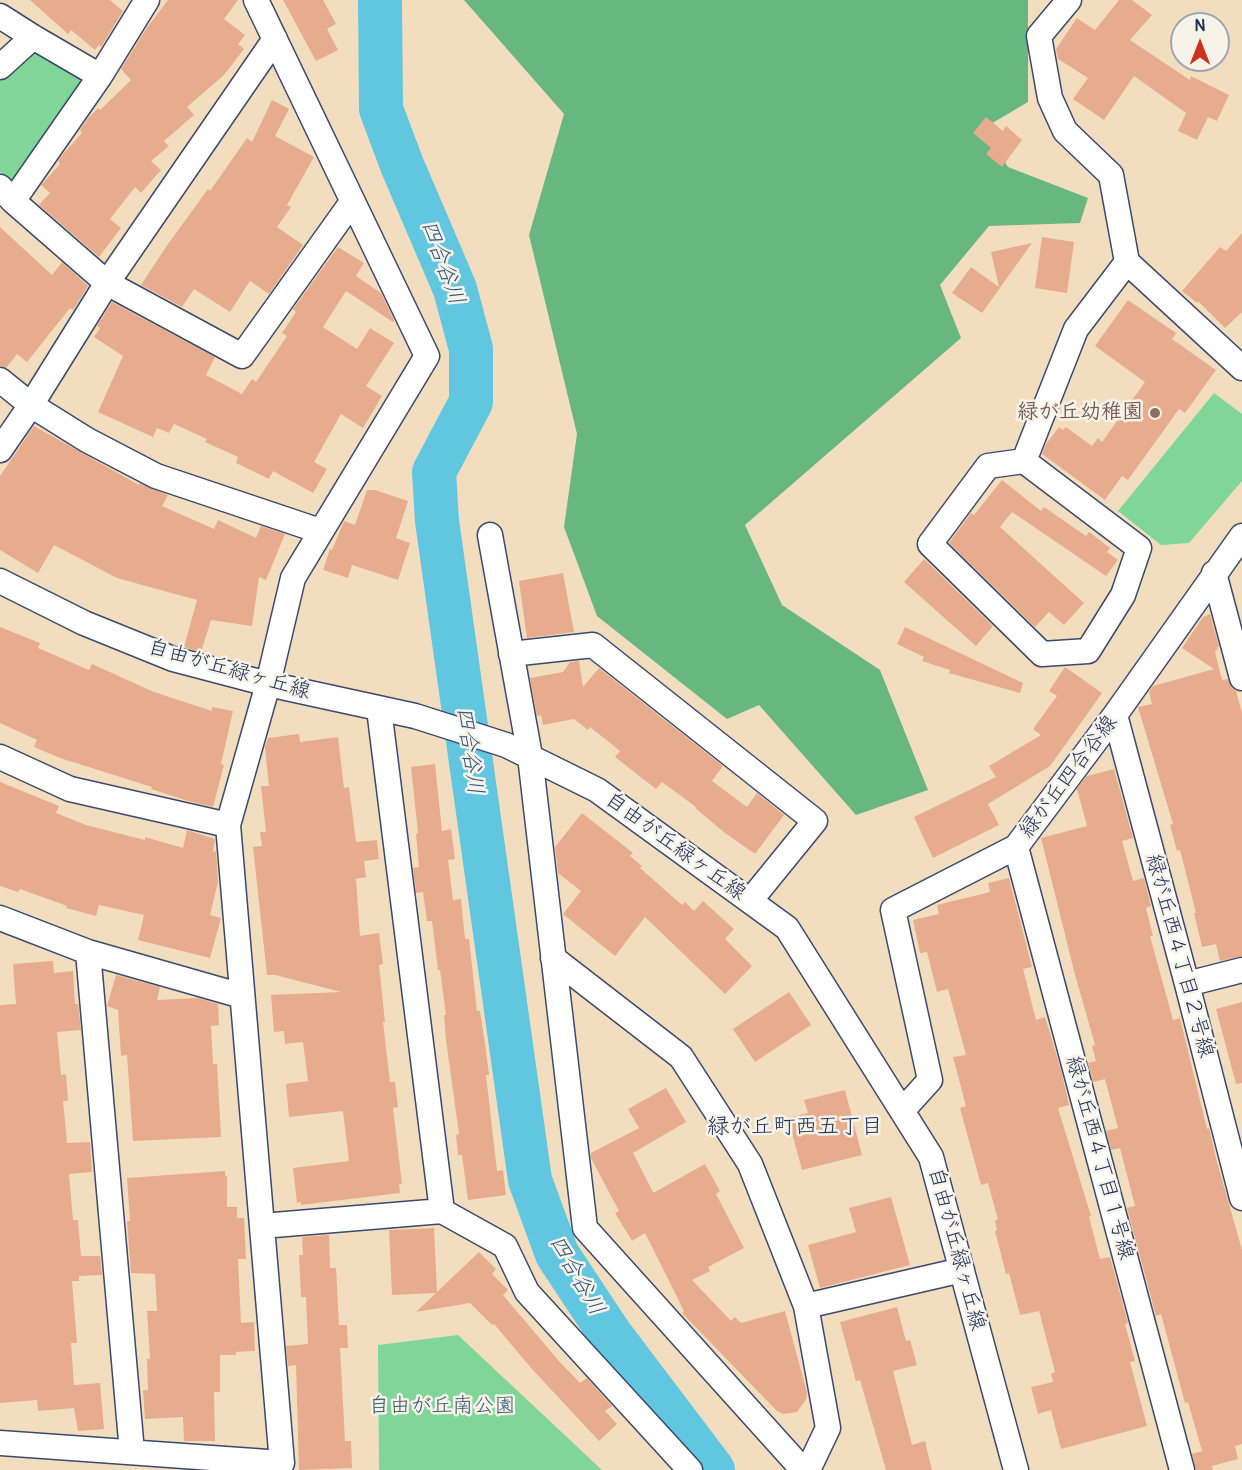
<!DOCTYPE html>
<html>
<head>
<meta charset="utf-8">
<style>
  body { margin:0 }
  #map { position:relative; width:1242px; height:1470px; overflow:hidden; background:#f2debf; font-family:Pangolin,sans-serif }
  canvas { display:block }
  .north { position:absolute; left:1170px; top:12px; width:60px; height:60px; box-sizing:border-box; background:#f7f3e8; border:2px solid #9fa5b1; border-radius:50%; rotate:0deg; font-size:16px; font-weight:700; line-height:24px; text-align:center; color:#1b2f5e }
  .north::after { content:''; display:block; margin:auto; width:21px; height:27px; background:#c8321e; clip-path:polygon(50% 0,100% 100%,50% 72%,0 100%) }
</style>
</head>
<body>
<div id="map">
<canvas width="1242" height="1470"></canvas>
<div class="north">N</div>
</div>
<script>
const ctx = document.querySelector('canvas').getContext('2d');
ctx.lineJoin = 'round';
function fill(path, color) {
  ctx.fillStyle = color;
  ctx.fill(path, 'evenodd');
}
function strokePath(path, color, width, dash) {
  ctx.strokeStyle = color;
  ctx.lineWidth = width;
  ctx.lineCap = dash ? 'butt' : 'round';
  ctx.setLineDash(dash || []);
  ctx.stroke(path);
}
function drawText(font, color, halo, rows, align = 'center') {
  ctx.font = font + ' Pangolin,"Klee One",sans-serif';
  ctx.lineWidth = 5;
  ctx.setLineDash([]);
  ctx.textBaseline = 'middle';
  ctx.strokeStyle = halo;
  ctx.fillStyle = color;
  for (const [text, x, y, turn = 0] of rows) {
    ctx.save();
    ctx.translate(x, y);
    ctx.rotate((+turn || 0) * Math.PI / 180);
    ctx.textAlign = isNaN(turn) ? turn : align;
    if (halo) ctx.strokeText(text, 0, 0);
    ctx.fillText(text, 0, 0);
    ctx.restore();
  }
}
fill(new Path2D(`
  M37 47 81 74 82 81 17 181H7L0 172V73Z
  M1214 393 1242 414V481L1189 543 1161 545 1118 511Z
  M458 1335 602 1470H379L378 1345Z`), '#80d699');
fill(new Path2D(`
  M464 0H1028V102L984 128 1008 167 1088 198 1080 223 989 226 940 285 961 338 745 525 782 605 880 670 928 790 856 815 759 705 727 719 597 616 564 527 577 434 529 235 564 114Z`), '#68b781');
strokePath(new Path2D(`
  M380 0 381 109 402 165 455 289 471 349V402L434 472 437 521 530 1180 557 1254 610 1334 713 1470`), '#61c6df', 44);
fill(new Path2D(`
  M30 0H110L123 11 101 47 99 45 95 50 71 30 68 34Z
  M168 0H238L224 19 245 35 238 44 244 49 224 75 187 107 194 115 164 141 169 146 151 161 161 170 141 193 135 187 110 219 121 228 99 257 39 205 50 193 41 185 60 164 58 161 64 153 82 133 80 130 89 117 98 108 100 110 131 80 121 69 146 29Z
  M283 0H323L336 24 327 29 338 50 316 61Z
  M1119 0H1132L1152 15 1130 40 1190 80 1191 76 1229 95 1217 121 1208 117 1197 140 1178 131 1186 113 1134 76 1104 120 1073 99 1088 78 1058 59 1056 49 1077 18 1095 30Z
  M272 100 289 109 275 136 314 157 287 205 291 207 277 227 303 245 269 294 250 281 230 312 194 289 182 307 141 285 168 244 208 189 210 191 247 138 252 142Z
  M986 117 1003 131 1006 126 1022 140 1002 167 986 154 991 148 973 133Z
  M0 227 52 275 62 262 88 286 73 310 70 308 27 362 17 354 6 368 0 366Z
  M1242 233V312L1225 328 1198 301 1197 303 1182 291 1220 247 1226 251Z
  M1042 237 1074 242 1067 293 1035 288Z
  M1032 243 982 313 952 293 971 267 999 287 991 252Z
  M338 247 364 263 356 276 381 293 394 320 393 322 346 291 323 327 357 349 370 328 394 343 366 386 382 396 363 428 341 414 314 462 327 469 313 493 273 471 269 479 236 463 238 457 205 442 207 439 174 424 169 433 157 428 153 437 98 412 123 356 94 337 100 328 97 326 112 302 215 357 206 375 242 394 252 379 256 382 287 336 282 333 296 312 293 309Z
  M1128 300 1176 333 1172 339 1216 370 1185 413 1179 409 1128 480 1122 476 1105 500 1042 454 1046 444 1059 427 1063 430 1066 427 1092 446 1098 438 1102 442 1145 382 1095 346Z
  M34 426 139 485V483L168 495 162 506 214 529 218 520 256 538 261 526 285 534 266 580 259 577 252 626 211 620 201 652 184 647 197 600 117 578 54 545 38 573 0 550V476Z
  M1002 480 1041 511 1044 507 1086 536 1089 532 1110 548 1107 552 1118 560 1106 576 1012 512 1000 527 1084 603 1064 625 1049 612 1035 627 949 543 971 513 974 515Z
  M367 490H375L408 501 396 538 410 543 398 580 352 565 348 578 323 570 330 549 332 550 344 521 355 525Z
  M924 559 993 626 976 646 904 582Z
  M563 573 574 632 527 638 519 581Z
  M1210 614 1219 646 1215 652 1222 680 1228 679 1232 688 1236 691 1242 713V956L1220 961 1216 944 1202 947 1194 913H1196L1180 850 1177 851 1170 825 1173 824 1138 707 1152 704 1149 692 1153 686 1214 669 1182 648 1203 617Z
  M0 627 40 643 38 648 89 670 92 664 154 692 212 711V707L233 711 221 764 224 765 213 807 188 801 151 789 152 787 60 758 34 747 37 740 0 723Z
  M905 627 1023 683 1020 693 949 673 950 670 922 661 924 657 897 644Z
  M579 661 583 687 599 668 723 766 712 781 747 807 757 793 784 815 755 854 725 833 695 808 696 807 662 782 656 789 615 757 620 751 590 727 588 730 574 719 543 725 541 715 537 716 530 678 563 672 570 662Z
  M1065 667 1102 693 1083 720 1050 766 988 804 999 825 933 858 914 817 996 777 989 766 1041 735 1033 729 1057 696 1049 691Z
  M299 734 300 742 338 737 344 788 349 787 356 842 377 840 379 859 364 861 366 877 356 879 360 936 379 933 383 964 379 965 385 1022H383L390 1082H395L398 1107 393 1108 402 1184H399L400 1193 301 1205V1202L297 1203 293 1168 349 1161 343 1111 289 1117 286 1084 308 1081 303 1042 285 1044 284 1031 274 1032 271 995 341 992 275 975H267L253 847 262 846 260 832H266L261 786H269L265 747 268 738Z
  M435 764 442 831 451 829 455 859 448 860 453 900 461 899 465 939H469L477 1011H480L486 1051 489 1075H486L497 1171 503 1170 506 1195 468 1200 462 1155H458L456 1135 459 1134 446 1040 444 1015H446L440 970H438L432 921H427L423 892 416 893 413 868 419 867 416 834 418 833 411 767Z
  M1114 769 1133 838 1122 841 1133 881 1144 878 1151 906 1146 908 1153 936H1150L1173 1020 1180 1018 1207 1129 1209 1128 1217 1162 1242 1250V1444L1235 1446 1238 1459 1212 1466 1213 1470H1196L1192 1454 1202 1451 1188 1402 1185 1403 1161 1314 1156 1316 1127 1208 1135 1206 1120 1148 1111 1150 1106 1131 1118 1128 1105 1079 1093 1082 1088 1063 1096 1061 1092 1046 1095 1045 1074 971 1041 838 1087 826 1077 789 1087 776Z
  M0 782 59 806 56 813 86 825 145 840V837L183 848 187 830 215 839 213 852 216 851 218 882 210 915 221 918 210 958 138 940 144 915 99 905 96 916 66 908 67 906 20 889 18 892 0 886Z
  M582 813 633 853 630 856 642 866 640 868 682 905 685 902 694 911 703 901 734 929 725 939 752 966 725 994 645 917 615 956 563 914 581 891 558 873 555 847Z
  M1009 878 1032 967 1023 969 1036 1020 1045 1017 1061 1070 1069 1105 1058 1108 1091 1216 1089 1217 1100 1259 1110 1257 1128 1323 1125 1324 1135 1361 1130 1362 1147 1426 1061 1449 1051 1410 1038 1414 1031 1387 1053 1382 1051 1374 1055 1372 1039 1311 1020 1315 1009 1273 1006 1274 995 1231 997 1230 995 1220H998L988 1183 981 1185 960 1108 966 1106 953 1057 966 1055 948 989 937 992 927 952 920 953 913 920 939 914 937 905 990 892 988 883Z
  M53 961 54 973 73 971 75 1004H78L81 1030 57 1032 61 1075 66 1074 68 1101H63L67 1143 90 1142 92 1172 69 1174 73 1220H78L81 1256H100L102 1275 79 1276V1281H72L77 1343H71L74 1385 100 1383 104 1429 78 1431 74 1408 38 1411 37 1400 0 1403V1005L16 1004 13 964Z
  M116 975 160 987 157 1000 198 998 218 1004 219 1025 211 1026 213 1064H217L221 1137 133 1141 127 1055 121 1056 118 1010 107 1006Z
  M789 992 811 1025 755 1062 733 1029Z
  M1242 1002V1083L1236 1084 1216 1009Z
  M666 1088 686 1122 633 1153 653 1192H655L705 1164 720 1191 716 1194 744 1248 708 1267 710 1271 692 1280 731 1321 735 1317 741 1323 785 1311 807 1393 806 1400 797 1412 783 1414 777 1411 682 1313 684 1311 645 1233 632 1241 615 1213 619 1211 591 1158V1153L639 1128 628 1109Z
  M845 1090 862 1155 802 1170 788 1118 808 1113 804 1100Z
  M225 1171V1176H227V1207H237V1218H244L246 1259H238L241 1323 254 1322 255 1351 236 1352V1355H220V1392H214L215 1441H184L183 1417 145 1419 143 1390H148L147 1359H150L147 1311H157L155 1274 131 1273 127 1221H130L127 1178Z
  M891 1197 910 1265 820 1288 808 1245 856 1232 849 1208Z
  M434 1228 437 1292 479 1252 496 1269 492 1274 508 1290 503 1295 558 1360 580 1383 587 1378 612 1406 605 1411 617 1424 599 1441 531 1368 494 1324 492 1325 470 1303 416 1312 436 1293 392 1295 389 1230Z
  M329 1235 330 1268H336L339 1325H347L348 1348H340L345 1441H351L352 1468 299 1470 296 1365 288 1366 286 1346 308 1344 306 1297H301L299 1255H303L302 1237Z
  M897 1307 906 1341 910 1340 917 1365 893 1371 912 1445 925 1441 932 1470H886L860 1380 856 1381 840 1322Z`), '#e7ac8e');
const minor = new Path2D(`
  M1069 0 1039 36 1050 98 1065 131 1111 175 1127 262 1242 368
  M0 16 33 37 100 76
  M0 67 33 37
  M0 187 13 201 107 283 242 356 352 202
  M13 201 100 76 147 0
  M0 380 31 405 87 440 156 476 320 531
  M0 450 31 405 107 283 275 39
  M1024 461 1139 548 1123 595 1088 651 1042 654 930 544 988 466 1024 461 1076 329 1127 262
  M490 535 530 756 585 1228 803 1470
  M1214 573 1242 678
  M0 581 84 623 173 659 268 684 415 716 506 745 597 790 787 928 931 1157 1016 1470
  M511 654 593 645 815 821 750 901
  M379 709 442 1211 505 1246 527 1292 690 1470
  M1115 715 1187 984 1242 1198
  M0 757 70 789 228 825
  M1016 847 1182 1470
  M0 918 88 952 242 996
  M88 952 132 1452
  M553 958 681 1057 750 1164 806 1306 828 1428 808 1470
  M1187 984 1242 970
  M902 1111 930 1080 893 910 1016 847 1115 715 1242 536
  M262 1226 442 1211
  M806 1306 962 1270
  M0 1443 282 1463 228 825 268 684 293 578 427 356 256 0`);
strokePath(minor, '#3b496d', 27);
strokePath(minor, '#fff', 24);
for (const [x, y, r, color] of [
  [1155,413,6,"#8d6e63"]
]) {
  const dot = new Path2D();
  dot.arc(x, y, r, 0, 2 * Math.PI);
  ctx.fillStyle = color;
  ctx.fill(dot);
  strokePath(dot, '#f7f3e8', 2);
}
drawText('bold 21px', '#785e54', '#f7f3e8', [
  ["緑が丘幼稚園",1143,413]
], 'right');
drawText('21px', '#1b2f5e', '#f7f3e8', [
  ["自由が丘緑ヶ丘線",229,670,16],
  ["緑が丘四合谷線",1069,777,-53],
  ["自由が丘緑ヶ丘線",675,847,36],
  ["緑が丘西４丁目２号線",1179,956,75],
  ["緑が丘西４丁目１号線",1099,1158,75],
  ["自由が丘緑ヶ丘線",956,1249,75]
]);
drawText('21px', '#34596d', '#f7f3e8', [
  ["自由が丘南公園",442,1407]
]);
drawText('italic 22px', '#2c557e', '#f7f3e8', [
  ["四合谷川",442,263,70],
  ["四合谷川",469,751,82],
  ["四合谷川",576,1276,60]
]);
drawText('22px', '#1b2f5e', '#f7f3e8', [
  ["緑が丘町西五丁目",795,1127]
]);
</script>
</body>
</html>
